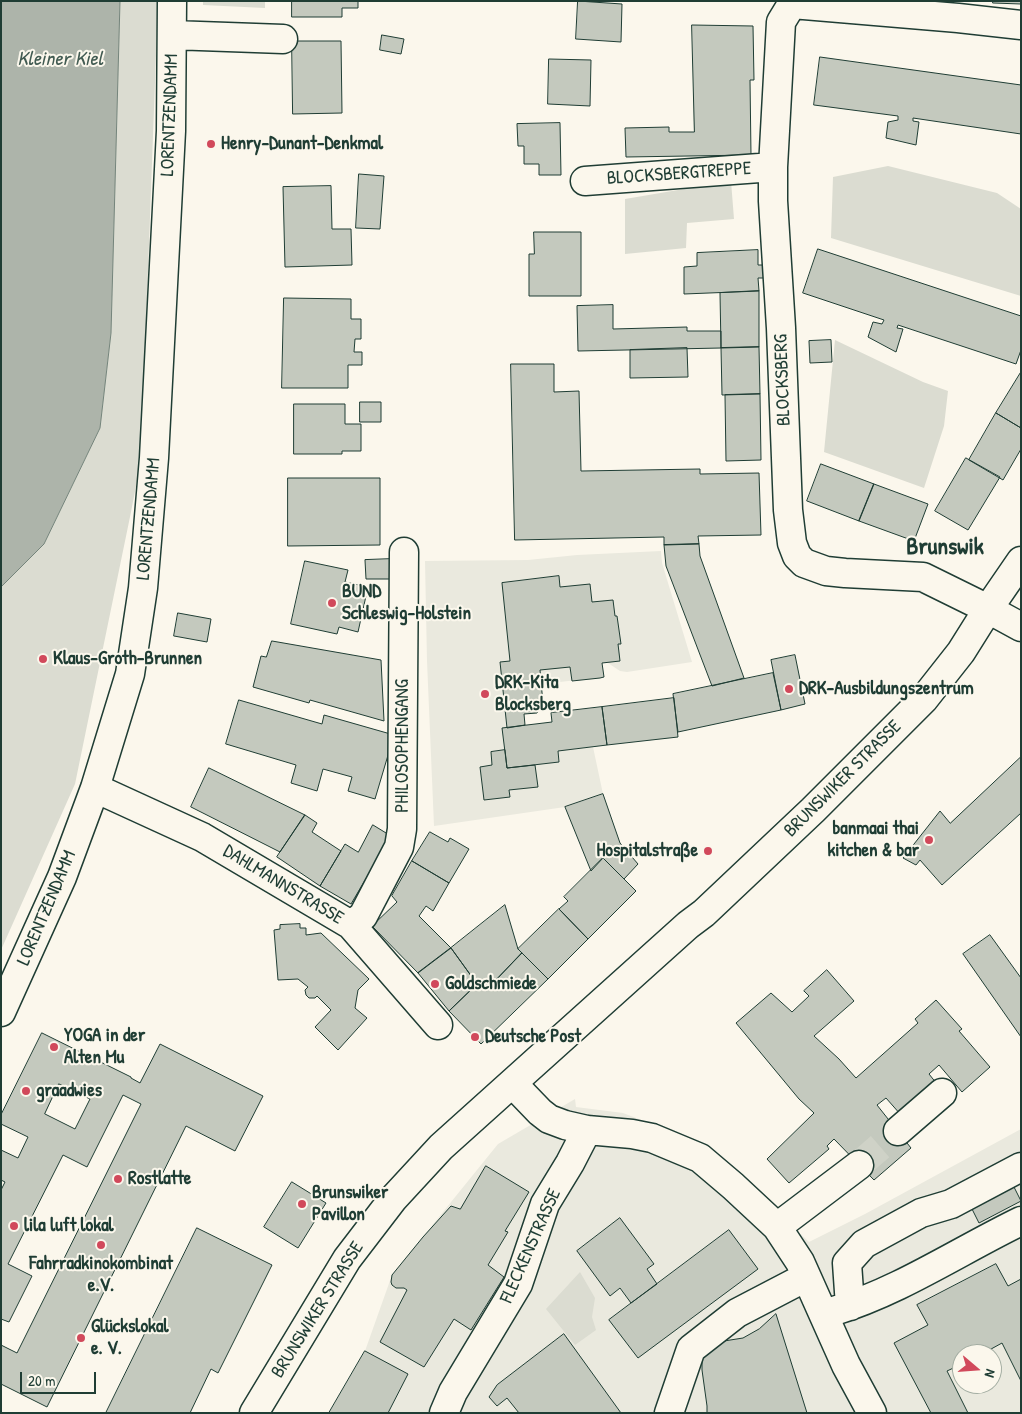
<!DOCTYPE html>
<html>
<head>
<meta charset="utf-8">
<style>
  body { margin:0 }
  #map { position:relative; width:1022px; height:1414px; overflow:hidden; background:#fbf7ec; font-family:"Patrick Hand",sans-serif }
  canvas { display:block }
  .frame { position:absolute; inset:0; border:2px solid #1f3d34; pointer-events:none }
  .north { position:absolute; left:952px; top:1344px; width:50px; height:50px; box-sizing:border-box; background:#fbf7ec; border:1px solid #a3ada2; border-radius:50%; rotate:108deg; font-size:14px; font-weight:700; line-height:20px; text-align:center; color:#1f3d34 }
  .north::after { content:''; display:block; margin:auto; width:18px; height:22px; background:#d1495b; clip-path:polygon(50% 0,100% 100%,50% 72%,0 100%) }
  .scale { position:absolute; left:20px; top:1372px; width:76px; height:22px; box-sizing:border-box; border:2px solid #1f3d34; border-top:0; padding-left:6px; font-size:15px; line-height:18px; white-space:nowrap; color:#1f3d34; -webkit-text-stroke:4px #fbf7ec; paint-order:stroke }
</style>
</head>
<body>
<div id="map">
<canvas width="1022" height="1414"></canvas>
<div class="frame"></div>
<div class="north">N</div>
<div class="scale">20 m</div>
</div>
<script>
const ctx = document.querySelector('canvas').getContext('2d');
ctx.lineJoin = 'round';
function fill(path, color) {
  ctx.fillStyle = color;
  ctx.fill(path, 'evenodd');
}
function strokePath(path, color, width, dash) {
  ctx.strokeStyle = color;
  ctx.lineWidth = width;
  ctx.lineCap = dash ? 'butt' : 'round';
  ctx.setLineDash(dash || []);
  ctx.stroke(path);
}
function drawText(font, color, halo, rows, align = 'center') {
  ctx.font = font + ' "Patrick Hand",sans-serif';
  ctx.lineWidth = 4;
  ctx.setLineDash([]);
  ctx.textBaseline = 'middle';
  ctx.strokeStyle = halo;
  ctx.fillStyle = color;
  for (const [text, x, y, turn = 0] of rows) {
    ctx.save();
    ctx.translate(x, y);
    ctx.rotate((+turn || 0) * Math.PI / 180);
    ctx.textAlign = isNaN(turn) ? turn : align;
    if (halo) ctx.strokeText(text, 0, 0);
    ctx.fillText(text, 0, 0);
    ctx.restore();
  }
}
fill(new Path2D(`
  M661 551 662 563 692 662 627 672 620 671 608 663H602L604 677 542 684 543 704 537 713 524 714 530 765 559 762 558 751 593 747 603 794 565 807 434 826 427 661 425 561 528 560 577 555Z
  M575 1099 576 1107 623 1113 707 1145 809 1242 865 1214 1021 1129V1413H329L365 1351 392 1275 498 1144ZM962 1354H992V1384H962Z`), '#eae9de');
fill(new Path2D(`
  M120 1H158L141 460 131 512 75 784 1 950V587L44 544 100 428 111 333Z
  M203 1H265V8L203 5Z
  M888 166 997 193 1021 209V296L831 238 833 177Z
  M731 181 734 219 687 223 686 248 625 254V199Z
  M835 340 923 382 948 391 944 426 924 488 824 452Z
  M580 1272 595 1298 592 1317 596 1330 575 1345 546 1309Z`), '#dbdcd1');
const water = new Path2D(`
  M1 1H120L111 333 100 428 44 544 1 587Z`);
fill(water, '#adb4aa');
strokePath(water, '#74847b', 1);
const building = new Path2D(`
  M292 1H358V8H342V17H292Z
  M578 1 622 4 621 42 576 39Z
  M993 1H1021V4L993 3Z
  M692 25 753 26 754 80H750L751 155 626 157 625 128 669 127V132H694Z
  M382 35 404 39 401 54 380 50Z
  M292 41H341L342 113 293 114Z
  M820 57 1021 85V134L913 118V121L919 122 916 145 886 138 888 122 898 120V116L814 105Z
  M549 59 591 60 590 106 548 104Z
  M560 123 561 175H539V164H524V146H518L517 124Z
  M359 174 384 176 380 229 356 228Z
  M331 186 332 229H351L352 265 285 267 283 187Z
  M534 232H581V296H529V254H534Z
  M818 249 1021 316V350L1016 364 898 325 897 328 903 329 896 352 868 337 873 322 882 324 884 320 803 293Z
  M758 250V265H766V278H758L759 291 684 294V267L697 266V253Z
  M759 291V347L721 348 720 293Z
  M284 298 351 299V319H361V339H355L354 352H362V365H348V388H282Z
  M613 305V329L687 327V331H721V348L578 351 577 306Z
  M831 340 832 362 810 363 809 341Z
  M759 347 760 394 722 395 721 348Z
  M687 348 688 377 630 378V350Z
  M511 364H554V392L579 391 581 471 700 469V474L759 473 761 535 698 536 699 544 664 545V537L515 540Z
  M1021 372V428L996 413Z
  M760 394 761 460 726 461 725 395Z
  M360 402H381V422H360Z
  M294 404H345V424H361V451H342V454H294Z
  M996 413 1021 428V449L1003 480 969 460Z
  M966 458 1000 477 968 530 935 511Z
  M821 464 874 484 859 521 807 501Z
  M288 478H380V545L288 546Z
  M874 484 928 504 914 541 859 521Z
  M699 544 700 556 744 678 712 686 666 566 664 545Z
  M392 559V579H366L365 560Z
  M305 561 348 570 345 582 368 587 358 632 339 627 337 634 291 624Z
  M559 576 560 587 590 584 592 602 613 600 615 616H617L621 644H618L620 661 602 663 604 677 600 678 572 681 570 667 540 670 543 704 537 713 524 714 525 725 507 728 500 662 510 661 502 583Z
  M178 613 211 619 207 642 174 636Z
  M272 641 381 660 384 721 310 700 309 703 253 687 261 656 266 657Z
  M795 655 805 704 781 710 771 660Z
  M773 673 781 710 678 732 673 694Z
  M674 698 678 737 607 745 602 707Z
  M239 700 322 724 324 715 394 735 375 799 348 791 352 777 323 769 317 791 291 783 296 765 226 744Z
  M602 707 607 745 558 751 559 762 507 768 502 728 552 722 551 713Z
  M505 750 507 768 535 765 538 787 509 790 510 797 484 800 480 767 492 765 491 752Z
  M1021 757V813L942 885 920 860 916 865 903 858 940 811 950 823Z
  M209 768 305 815 280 852 191 807Z
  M603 794 620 843 638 864 624 879 603 858 591 871 565 807Z
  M305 815 317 823 312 832 341 851 320 886 277 857Z
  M373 825 391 836 351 904 320 886 345 844 358 852Z
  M430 832 448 842 450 838 469 849 449 883 412 861Z
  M603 858 636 891 588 939 559 909 568 901 564 897Z
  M412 861 449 883 433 911 426 906 419 916 451 948 418 973 372 926 397 902 392 896Z
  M505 905 518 949 522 953 487 989 480 981 477 984 451 948Z
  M559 909 588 939 548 979 518 949Z
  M300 924V928H306V935L321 933 369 979 358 990 355 1008 367 1018 338 1050 315 1027 331 1010 317 996 315 998H309L306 995 305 990 308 987 298 979 278 980 274 930 280 929V925Z
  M990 935 1021 978V1037L963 954Z
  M451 948 477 984 449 1011 418 973Z
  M522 953 548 979 481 1044 449 1011 480 981 487 989Z
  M827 970 854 1001 814 1036 839 1059 856 1078 918 1023 915 1019 936 1000 962 1029 959 1031 990 1067 962 1092 939 1065 929 1074 937 1084 901 1115 886 1098 877 1105 911 1148 874 1180 834 1139 827 1146 829 1149 789 1183 767 1159 814 1113 799 1099 736 1023 771 993 792 1012 809 996 804 991Z
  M42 1033 131 1077V1078L140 1083 160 1044 263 1096 235 1151 186 1126 47 1407 1 1384V1345L17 1353 141 1104 123 1095 87 1167 63 1155 8 1264 32 1276 9 1322 1 1319V1190L5 1182 1 1180V1150L18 1158 28 1137 1 1124V1115ZM59 1084 90 1099 75 1129 45 1114Z
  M486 1166 529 1192 505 1231 508 1232 488 1265 504 1277 471 1330 454 1319 424 1367 380 1342 407 1290 404 1288H396L392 1285 391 1282 392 1275 423 1237 451 1206 460 1209Z
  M292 1182 326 1203 298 1248 264 1227Z
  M1013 1185 1021 1201 979 1223 971 1207Z
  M620 1218 654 1264 647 1269 657 1284 631 1303 620 1288 610 1296 577 1251Z
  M197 1228 272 1265 218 1373 211 1369 190 1413H106Z
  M729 1230 758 1269 638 1358 609 1320Z
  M996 1264 1008 1286 1021 1279V1381L1002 1343 982 1354H962V1364L947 1371 968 1413H931L894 1343 928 1325 917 1305Z
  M776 1314 807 1413H707V1406L702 1370V1359L711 1347 724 1341 743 1338 759 1329Z
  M564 1334 621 1413H519L507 1398 497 1406 489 1397 497 1385Z
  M365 1351 408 1374 388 1413H329Z`);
fill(building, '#c4c9be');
strokePath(building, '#1f3d34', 1);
strokePath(new Path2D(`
  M859 1165 898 1131`), '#cfd2c7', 28, [28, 14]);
const minor = new Path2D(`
  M1021 25 958 18 792 4 781 22 773 167V201L781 328 788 510 792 543 797 556 804 563 826 571 845 573 923 577 988 609 1021 627
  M172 35 283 39
  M585 181 773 167
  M95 788 202 837 351 925 438 1025
  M351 925 363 916 399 847 402 829 404 552
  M1 1012 62 877 95 788 130 674 143 588 154 458 171 131 172 1
  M513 1084 540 1112 549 1119 565 1125 587 1130 632 1134 652 1138 700 1158 733 1186 777 1227 800 1262 846 1365 872 1413
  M898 1131 942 1093
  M777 1227 859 1165
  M850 1306 847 1263 864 1244 921 1213 951 1204 1021 1167
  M834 1311C900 1291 959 1251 1021 1221
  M444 1413 453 1392 518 1284 545 1204 570 1163 587 1130
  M669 1413 691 1349 737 1313 806 1277`);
const major = new Path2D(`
  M254 1413 347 1259 393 1199 441 1147 688 925 704 913 813 810 924 699 961 652 988 609 1021 561`);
strokePath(minor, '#1f3d34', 31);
strokePath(major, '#1f3d34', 31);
strokePath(minor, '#fbf7ec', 28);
strokePath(major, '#fbf7ec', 28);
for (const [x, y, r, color] of [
  [211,144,5,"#d1495b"],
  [332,603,5,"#d1495b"],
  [43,659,5,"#d1495b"],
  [789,689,5,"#d1495b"],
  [485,694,5,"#d1495b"],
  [929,840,5,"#d1495b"],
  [708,851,5,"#d1495b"],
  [435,984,5,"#d1495b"],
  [475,1037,5,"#d1495b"],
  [54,1047,5,"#d1495b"],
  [26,1091,5,"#d1495b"],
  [118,1179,5,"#d1495b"],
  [302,1204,5,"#d1495b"],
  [14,1226,5,"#d1495b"],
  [101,1245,5,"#d1495b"],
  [81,1338,5,"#d1495b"]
]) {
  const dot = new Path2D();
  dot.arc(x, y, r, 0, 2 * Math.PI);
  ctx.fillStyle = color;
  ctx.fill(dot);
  strokePath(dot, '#fbf7ec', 2);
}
drawText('19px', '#1f3d34', '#fbf7ec', [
  ["LORENTZENDAMM",170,115,-88],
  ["BLOCKSBERGTREPPE",679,174,-4],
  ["BLOCKSBERG",783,380,-92],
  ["LORENTZENDAMM",149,519,-85],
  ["PHILOSOPHENGANG",403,746,-90],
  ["BRUNSWIKER STRASSE",843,779,-45],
  ["DAHLMANNSTRASSE",283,885,31],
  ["LORENTZENDAMM",47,908,-67],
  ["FLECKENSTRASSE",531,1246,-66],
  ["BRUNSWIKER STRASSE",318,1310,-58]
]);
drawText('bold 19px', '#1f3d34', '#fbf7ec', [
  ["Henry-Dunant-Denkmal",221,144],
  ["BUND",342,592],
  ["Schleswig-Holstein",342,614],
  ["Klaus-Groth-Brunnen",53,659],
  ["DRK-Kita",495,683],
  ["Blocksberg",495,705],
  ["DRK-Ausbildungszentrum",799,689],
  ["banmaai thai",919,829,"right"],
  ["kitchen & bar",919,851,"right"],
  ["Hospitalstraße",698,851,"right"],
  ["Goldschmiede",445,984],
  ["YOGA in der",64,1036],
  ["Alten Mu",64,1058],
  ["Deutsche Post",485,1037],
  ["graadwies",36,1091],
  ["Rostlatte",128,1179],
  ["Brunswiker",312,1193],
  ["Pavillon",312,1215],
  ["lila luft lokal",24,1226],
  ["Fahrradkinokombinat",101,1264,"center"],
  ["e.V.",101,1286,"center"],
  ["Glückslokal",91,1327],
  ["e. V.",91,1349]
], 'left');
drawText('italic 20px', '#425b52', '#fbf7ec', [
  ["Kleiner Kiel",60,60]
]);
drawText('bold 24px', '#1f3d34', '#fbf7ec', [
  ["Brunswik",945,548]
]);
</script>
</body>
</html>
